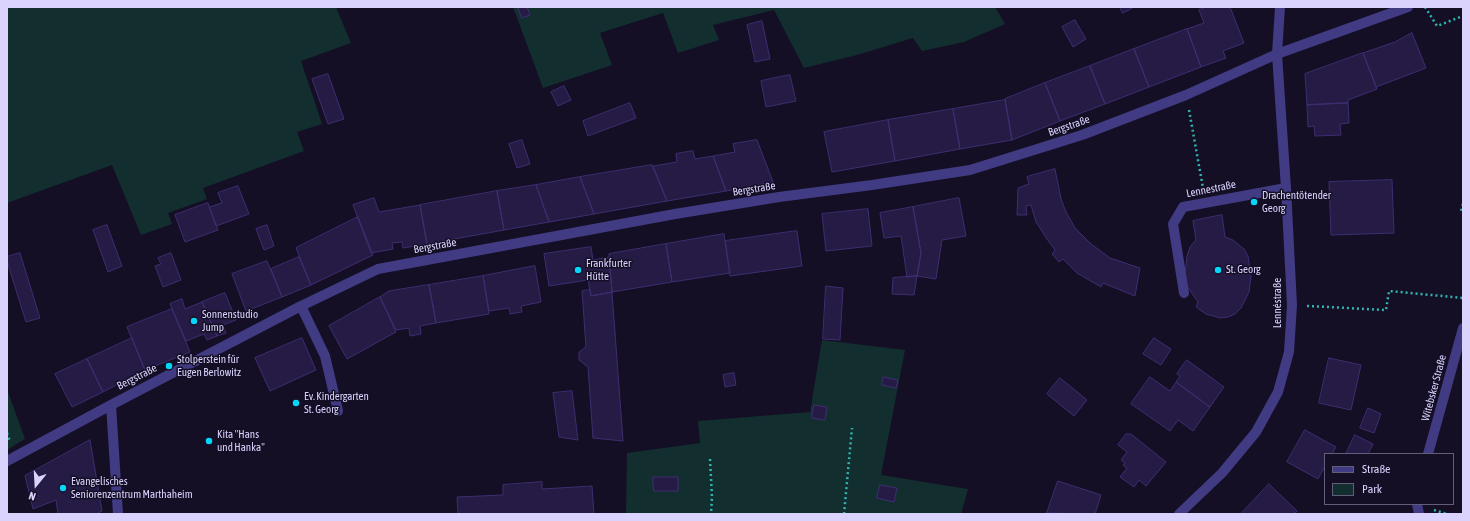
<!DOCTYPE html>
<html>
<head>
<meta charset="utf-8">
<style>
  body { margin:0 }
  #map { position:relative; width:1470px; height:521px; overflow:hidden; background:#140f25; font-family:"Asap Condensed",sans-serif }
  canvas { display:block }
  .frame { position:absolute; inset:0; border:8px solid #dad3fe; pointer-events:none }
  .legend { position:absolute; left:1324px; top:453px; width:130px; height:52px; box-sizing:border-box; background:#140f25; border:1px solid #635d7c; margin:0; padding:5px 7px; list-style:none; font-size:12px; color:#dad3fe }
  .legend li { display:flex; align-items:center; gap:8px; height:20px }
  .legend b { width:20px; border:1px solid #635d7c }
  .north { position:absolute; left:16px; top:465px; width:40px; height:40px; -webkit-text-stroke:3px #140f25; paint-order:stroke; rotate:198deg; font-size:11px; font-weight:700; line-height:16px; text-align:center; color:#dad3fe }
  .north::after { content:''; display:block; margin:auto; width:14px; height:18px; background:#dad3fe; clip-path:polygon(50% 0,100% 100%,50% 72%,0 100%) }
</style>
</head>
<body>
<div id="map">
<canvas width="1470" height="521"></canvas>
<div class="frame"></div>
<ul class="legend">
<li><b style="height:5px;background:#413b83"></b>Straße</li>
<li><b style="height:11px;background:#122e2f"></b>Park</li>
</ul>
<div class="north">N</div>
</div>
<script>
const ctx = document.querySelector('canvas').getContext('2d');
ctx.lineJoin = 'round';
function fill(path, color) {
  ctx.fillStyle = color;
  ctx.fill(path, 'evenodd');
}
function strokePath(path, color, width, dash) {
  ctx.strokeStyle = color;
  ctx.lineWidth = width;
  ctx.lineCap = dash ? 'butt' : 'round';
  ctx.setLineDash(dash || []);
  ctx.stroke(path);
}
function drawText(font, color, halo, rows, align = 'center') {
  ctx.font = font + ' "Asap Condensed",sans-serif';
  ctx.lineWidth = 3;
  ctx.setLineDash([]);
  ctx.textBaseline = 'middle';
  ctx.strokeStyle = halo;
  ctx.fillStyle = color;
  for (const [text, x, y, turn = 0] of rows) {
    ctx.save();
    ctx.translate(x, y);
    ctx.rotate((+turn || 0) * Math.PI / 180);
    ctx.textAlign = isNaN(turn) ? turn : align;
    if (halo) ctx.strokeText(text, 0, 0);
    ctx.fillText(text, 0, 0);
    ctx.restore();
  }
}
fill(new Path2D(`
  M7 7H336L351 43 301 61 322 124 297 132 304 151 203 188 207 199 168 213 172 224 141 235 112 165 7 203Z
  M513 7H995L1005 24 964 42 922 51 913 38 857 55 804 68 774 10 713 25 719 40 678 53 663 13 600 33 612 65 543 88Z
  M822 340 905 350 881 475 968 489 961 514H626L627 453 700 443 698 421 810 412Z
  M7 389 25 439 7 450Z`), '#122e2f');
const building = new Path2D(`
  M518 7H527L530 15 522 18Z
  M1120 7H1134L1123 13Z
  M1207 7H1230L1244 43 1223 51 1226 58 1201 67 1187 29 1204 23 1199 10Z
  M1075 20 1086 39 1073 47 1062 27Z
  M762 21 770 59 755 62 747 25Z
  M1187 29 1201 67 1149 87 1134 49Z
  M1412 33 1426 68 1376 87 1363 53 1395 42Z
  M1134 49 1149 87 1105 104 1090 66Z
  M1363 53 1377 89 1348 100V103L1307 105 1305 74Z
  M1090 66 1105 104 1060 121 1045 83Z
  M328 74 344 119 328 124 312 79Z
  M790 75 796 101 766 107 761 81Z
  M1045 83 1060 121 1012 140 1005 99Z
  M564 86 571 100 558 106 551 92Z
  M1005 100 1012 140 960 149 953 109Z
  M630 103 636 118 588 136 583 121Z
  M1348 103 1349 123 1340 124 1341 135 1315 136 1314 126 1308 127 1307 105Z
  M953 109 960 149 895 161 888 120Z
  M888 120 895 161 832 172 824 132Z
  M522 140 530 164 517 168 509 144Z
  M757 140 773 182 726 191 713 156 735 152 733 144Z
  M693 151 695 159 713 156 726 191 667 201 653 166 677 162 676 154Z
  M652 165 667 201 594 214 580 177Z
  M1055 169 1061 199 1066 212 1075 228 1091 244 1110 258 1140 268 1135 296 1103 283 1101 287 1077 273 1063 259 1059 262 1052 254 1055 250 1047 239 1036 222 1031 205 1026 206 1027 215H1017L1018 188 1029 184 1027 177Z
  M580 177 594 214 549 222 536 185Z
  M1392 180 1394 233 1331 235 1329 182Z
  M536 185 549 222 504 230 497 191Z
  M238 186 249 214 216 226 209 207 222 203 218 193Z
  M497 191 504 230 427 244 420 205Z
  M374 198 379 212 420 205 427 244 403 248 402 242 392 243 393 249 371 253 353 205Z
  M959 198 966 236 942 240 936 279 917 276 921 253 913 207Z
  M208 203 218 230 185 242 175 215Z
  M913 207 921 253 917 276 907 277 901 236 884 238 880 213Z
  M868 209 872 246 826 251 822 214Z
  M1222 215 1225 237 1233 240 1244 249 1248 256 1251 277 1249 292 1241 308 1235 314 1228 317 1220 318 1206 314 1196 307 1198 302 1187 286 1185 274 1187 256 1190 247 1196 240 1193 221Z
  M358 217 373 255 311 285 296 248Z
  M107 225 122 266 108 272 93 230Z
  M267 225 274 246 264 250 256 229Z
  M797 231 802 266 730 276 725 241Z
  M724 234 730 273 672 282 666 244Z
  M666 244 672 282 612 292 609 254Z
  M591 247 593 260 609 257 612 292 591 296 588 280 549 286 544 254Z
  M20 253 40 318 26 322 7 261V257Z
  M171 253 181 280 163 287 155 266 161 264 158 258Z
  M299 257 311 285 282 297 271 269Z
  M267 261 282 297 246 311 232 274Z
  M535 266 541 302 521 306 522 312 510 314 509 308 489 311 483 276Z
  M483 276 489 314 436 323 429 285Z
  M917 276 914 295 892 294 893 278Z
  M429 285 436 323 420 326 421 334 410 336 409 328 396 330 380 297 389 291Z
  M826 286 843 288 840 340 823 339Z
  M590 290 591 296 612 292 623 441 593 438 588 367 579 360V352L586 347 582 291Z
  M225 293 236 320 223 325 226 333 217 336 202 302Z
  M380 297 396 332 347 359 329 326Z
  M182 299 185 309 202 302 217 336 207 340 204 334 186 341 170 304Z
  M172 309 190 352 145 370 127 327Z
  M132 338 145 370 103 392 87 359Z
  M302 338 316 370 270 391 255 358Z
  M1154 338 1171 349 1161 365 1143 354Z
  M1329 358 1361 365 1351 410 1319 403Z
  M87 359 103 392 72 407 55 374Z
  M1187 360 1224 387 1210 407 1176 382 1180 376 1177 374Z
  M734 373 736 385 725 387 723 375Z
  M883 377 898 380 896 388 882 385Z
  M1150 377 1170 391 1176 382 1210 407 1193 431 1178 420 1170 431 1131 404Z
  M1060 378 1087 400 1074 416 1047 394Z
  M572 391 578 440 559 437 553 393Z
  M814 405 827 407 825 420 812 418Z
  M1368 408 1381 414 1374 433 1360 428Z
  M1305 430 1336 447 1332 454H1325V466L1318 479 1287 462Z
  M1126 434H1131L1166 462 1146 486 1139 480 1134 487 1120 477 1127 468 1123 465 1125 463 1121 460 1127 452 1118 445Z
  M1355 435 1373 444 1368 454H1346Z
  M90 440 102 511 96 514H58L56 500 33 509 25 476Z
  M653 477H678V491H654Z
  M1058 481 1101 495 1095 514 1047 513Z
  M542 482V489L592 486 594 514H458L457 497 503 495V485Z
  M1269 484 1297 511 1294 514H1241Z
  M880 485 897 488 894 502 877 498Z`);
fill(building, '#261b45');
strokePath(building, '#3e2e71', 1);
strokePath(new Path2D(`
  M1425 7 1437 26 1463 16
  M1189 110 1203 188
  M1463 204 1461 211 1463 213
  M1307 306 1386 310 1389 291 1463 298
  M7 433 10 442
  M710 459 712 497 711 514
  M1434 510 1447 514
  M844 514 852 428`), '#31b5b2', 2.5, [2, 3]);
strokePath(new Path2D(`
  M1184 293 1173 224 1183 207 1286 188
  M301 306 325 356 338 411
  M111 405 118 514
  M1428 454 1463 328
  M7 461 111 405 301 306 378 269 675 214 779 197 872 185 970 170 1082 135 1186 95 1277 54 1408 7
  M1417 504 1419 514
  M1179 514 1222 473 1256 432 1278 392 1289 352 1292 305 1286 188 1277 54 1280 7`), '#413b83', 10);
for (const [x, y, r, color] of [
  [1254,202,4,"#04d7fa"],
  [578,270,4,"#04d7fa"],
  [1218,270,4,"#04d7fa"],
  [194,321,4,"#04d7fa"],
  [169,366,4,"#04d7fa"],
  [296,403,4,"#04d7fa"],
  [209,441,4,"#04d7fa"],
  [63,488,4,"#04d7fa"]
]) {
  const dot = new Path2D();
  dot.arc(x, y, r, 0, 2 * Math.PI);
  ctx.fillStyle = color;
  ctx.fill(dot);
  strokePath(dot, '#140f25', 1.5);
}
drawText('11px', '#dad3fe', '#140f25', [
  ["Bergstraße",1069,126,-19],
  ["Bergstraße",754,189,-9],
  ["Lennestraße",1211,189,-11],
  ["Bergstraße",435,246,-10],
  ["Lennéstraße",1278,303,-90],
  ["Bergstraße",137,377,-27],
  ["Witebsker Straße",1434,388,-75]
]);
drawText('11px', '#dad3fe', '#140f25', [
  ["Drachentötender",1262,196],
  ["Georg",1262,209],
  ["Frankfurter",586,264],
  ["Hütte",586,277],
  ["St. Georg",1226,270],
  ["Sonnenstudio",202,315],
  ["Jump",202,328],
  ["Stolperstein für",177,360],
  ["Eugen Berlowitz",177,373],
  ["Ev. Kindergarten",304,397],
  ["St. Georg",304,410],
  ["Kita \"Hans",217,435],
  ["und Hanka\"",217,448],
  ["Evangelisches",71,482],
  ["Seniorenzentrum Marthaheim",71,495]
], 'left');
</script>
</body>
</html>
